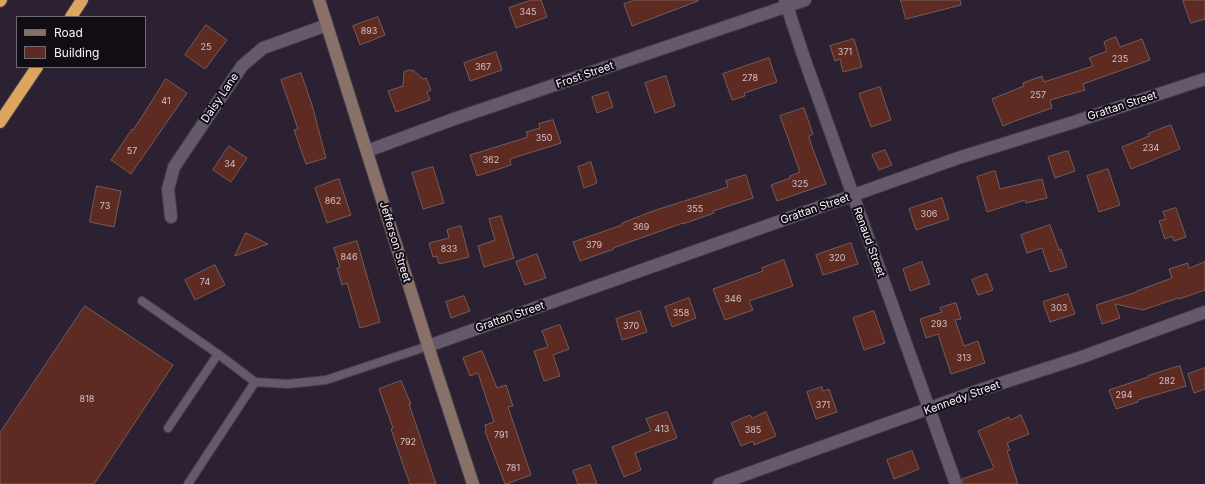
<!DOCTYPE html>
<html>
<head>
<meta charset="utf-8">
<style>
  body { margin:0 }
  #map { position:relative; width:1205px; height:484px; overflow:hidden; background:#2c2132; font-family:Inter,sans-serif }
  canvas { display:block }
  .legend { position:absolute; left:16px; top:16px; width:130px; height:52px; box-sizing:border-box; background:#120d15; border:1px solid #6e6972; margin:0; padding:5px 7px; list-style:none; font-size:12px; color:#f9f2fe }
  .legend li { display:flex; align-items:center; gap:8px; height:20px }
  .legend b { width:20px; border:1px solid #6e6972 }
</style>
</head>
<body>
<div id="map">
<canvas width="1205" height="484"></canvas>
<ul class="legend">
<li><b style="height:5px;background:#897068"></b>Road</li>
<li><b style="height:11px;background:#5e2b23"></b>Building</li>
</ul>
</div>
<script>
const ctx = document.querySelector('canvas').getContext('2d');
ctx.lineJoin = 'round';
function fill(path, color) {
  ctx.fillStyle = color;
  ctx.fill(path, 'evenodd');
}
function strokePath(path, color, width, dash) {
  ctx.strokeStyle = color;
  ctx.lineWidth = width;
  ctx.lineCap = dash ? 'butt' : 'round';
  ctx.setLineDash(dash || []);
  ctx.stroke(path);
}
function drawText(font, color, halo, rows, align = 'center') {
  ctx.font = font + ' Inter,sans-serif';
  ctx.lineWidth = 4;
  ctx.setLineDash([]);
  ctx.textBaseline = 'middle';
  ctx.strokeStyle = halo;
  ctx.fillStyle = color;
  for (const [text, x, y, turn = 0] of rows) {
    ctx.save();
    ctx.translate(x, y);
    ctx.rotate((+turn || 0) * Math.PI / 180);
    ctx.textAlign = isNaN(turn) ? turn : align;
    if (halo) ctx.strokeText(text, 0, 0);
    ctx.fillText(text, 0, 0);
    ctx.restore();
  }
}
const building = new Path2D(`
  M532 0H541L547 17 516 28 509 8Z
  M635 0H698V1L632 26 624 4Z
  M901 0H960L961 5 906 19Z
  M1183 0H1205V19L1191 23Z
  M378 17 385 35 360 45 353 26Z
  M206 25 227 40 205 69 185 55Z
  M1116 37 1120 47 1142 39 1150 60 1083 84 1085 90 1050 100 1052 108 1015 121 1003 126 992 99 1024 86 1023 83 1042 76 1044 82 1093 66 1089 58 1107 51 1104 42Z
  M854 39 862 67 843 72 840 59 835 61 830 46Z
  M496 52 502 70 470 81 464 63Z
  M769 58 777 82 744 93 745 96 732 100 723 74Z
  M410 70 414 71 423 79 426 78 431 90 427 92 430 100 396 112 388 91 403 86 404 72Z
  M301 73 312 105 326 158 306 164 294 130 298 129 281 80Z
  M666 76 675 106 655 113 645 83Z
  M166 79 187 93 131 174 111 160 132 129 133 130Z
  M880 87 891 120 871 127 859 94Z
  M608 92 613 107 597 113 592 97Z
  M804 108 813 134 809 136 811 144 826 184 777 201 771 185 790 178V176L800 172 780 116Z
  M553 120 561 143 510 159 511 165 477 176 470 155 528 137 526 132 540 128 539 124Z
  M1171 125 1180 149 1131 169 1122 147 1149 136 1148 134Z
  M229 146 247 158 231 182 213 170Z
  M885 150 892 165 879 170 872 155Z
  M1068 151 1075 171 1055 178 1048 157Z
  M591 162 597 183 584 188 578 167Z
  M433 167 444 203 423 209 412 173Z
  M1108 169 1120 205 1099 212 1087 176Z
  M995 171 1000 189 1042 179 1047 198 1026 203 1025 200 987 212 977 177Z
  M746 175 753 198 713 211 714 213 683 224V223L613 248 614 249 580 261 573 242 622 225V223L653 211 728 187 726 181Z
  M339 179 351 215 327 223 315 188Z
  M97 186 121 191 114 227 90 222Z
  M942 198 949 219 916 230 909 209Z
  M1176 208 1186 237 1174 241 1172 236 1165 239 1159 221 1166 219 1163 212Z
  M501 216 514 258 484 267 478 246 495 240 489 219Z
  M1050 225 1059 250 1061 249 1067 267 1050 272 1042 248 1027 253 1021 235Z
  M461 226 469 257 439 264 437 256 433 257 429 243 449 238 447 230Z
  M246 233 268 244 235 256Z
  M357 241 380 322 360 328 347 283 342 285 337 268 340 267 334 248Z
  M851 243 858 264 823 275 816 255Z
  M537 254 546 278 525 285 516 262Z
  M784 260 793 286 749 301 753 310 725 320 713 289 763 271 762 268Z
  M922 262 930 284 910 291 903 269Z
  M1205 262V290L1179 299 1178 298 1143 310 1115 304 1120 318 1102 324 1096 305 1137 292V291L1172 278 1169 269 1188 263 1189 268Z
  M215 265 225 285 195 300 185 280Z
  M987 274 993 290 978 295 972 280Z
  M1068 294 1075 314 1050 322 1043 302Z
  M464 296 470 311 451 318 446 302Z
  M689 298 696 318 672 327 665 307Z
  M956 303 961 319 955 320 964 346 978 341 985 363 951 374 938 334 926 338 920 319 942 312 940 308Z
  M85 306 173 365 94 484H0V433Z
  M640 311 647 332 622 340 616 319Z
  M874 311 885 343 864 350 853 318Z
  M560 325 569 349 553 355 560 376 544 381 534 351 548 347 542 331Z
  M482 351 497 388 506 385 513 406 508 407 531 475 506 484H505L485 431 486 430 485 425 494 422 478 373 470 376 463 358Z
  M1180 366 1186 386 1138 400V402L1116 409 1109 390 1148 377V376Z
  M1205 368V389L1194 393 1188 374Z
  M401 381 411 404H409L436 484H410L402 462 391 429 393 428 379 389Z
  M822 387 823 391 829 389 837 412 816 419 807 392Z
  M667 412 677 438 635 453 641 470 624 477 612 447 651 431 646 419Z
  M766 412 776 436 754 445 753 441 741 446 731 423 750 415 752 418Z
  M1021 415 1029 434 1007 443 1010 450 1007 451 1018 484H963L962 479 994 468 978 431 1009 417 1010 420Z
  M912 451 919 469 894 479 887 460Z
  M590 465 597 484H578L573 471Z`);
fill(building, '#5e2b23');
strokePath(building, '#765c58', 1);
const lane = new Path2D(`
  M142 301 218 354 255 382 288 384 326 380 428 346
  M168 428 218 354
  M188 484 255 382`);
const street = new Path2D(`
  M785 0 803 55 956 484
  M367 151 454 119 805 0
  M171 217 168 189 174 167 242 66 263 48 327 25
  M428 346 958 158 1074 122 1205 79
  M719 484 980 390 1082 357 1205 312`);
const secondary = new Path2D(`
  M319 0 428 346 473 484`);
const highway = new Path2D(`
  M0 1 1 0
  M71 17 82 0
  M0 122 37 67`);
strokePath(lane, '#463d4c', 10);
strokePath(street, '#463d4c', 14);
strokePath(secondary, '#463d4c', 14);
strokePath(highway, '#463d4c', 14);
strokePath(lane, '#65596c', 8);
strokePath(street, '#65596c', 12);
strokePath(secondary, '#897068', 12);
strokePath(highway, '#dca660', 12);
drawText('9px', '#d2c0c7', null, [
  ["345",528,12],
  ["893",369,31],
  ["25",206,47],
  ["371",845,52],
  ["235",1120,59],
  ["367",483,67],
  ["278",750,78],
  ["257",1038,95],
  ["41",166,101],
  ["350",544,138],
  ["234",1151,148],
  ["57",132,151],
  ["362",491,160],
  ["34",230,164],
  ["325",800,184],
  ["862",333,201],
  ["73",105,206],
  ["355",695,209],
  ["306",929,214],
  ["369",641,227],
  ["379",594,245],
  ["833",449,249],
  ["846",349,257],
  ["320",837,258],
  ["74",205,282],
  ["346",733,299],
  ["303",1059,308],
  ["358",681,313],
  ["293",939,324],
  ["370",631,326],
  ["313",964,358],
  ["282",1167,381],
  ["294",1124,395],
  ["818",87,399],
  ["371",823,405],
  ["413",662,429],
  ["385",753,430],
  ["791",501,435],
  ["792",408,442],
  ["781",513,468]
]);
drawText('11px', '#f9f2fe', '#120d15', [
  ["Frost Street",585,75,-19],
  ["Daisy Lane",220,98,-56],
  ["Grattan Street",1122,106,-18],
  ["Grattan Street",815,209,-19],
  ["Jefferson Street",395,242,73],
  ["Renaud Street",869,242,70],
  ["Grattan Street",510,317,-19],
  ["Kennedy Street",962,398,-20]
]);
</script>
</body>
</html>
